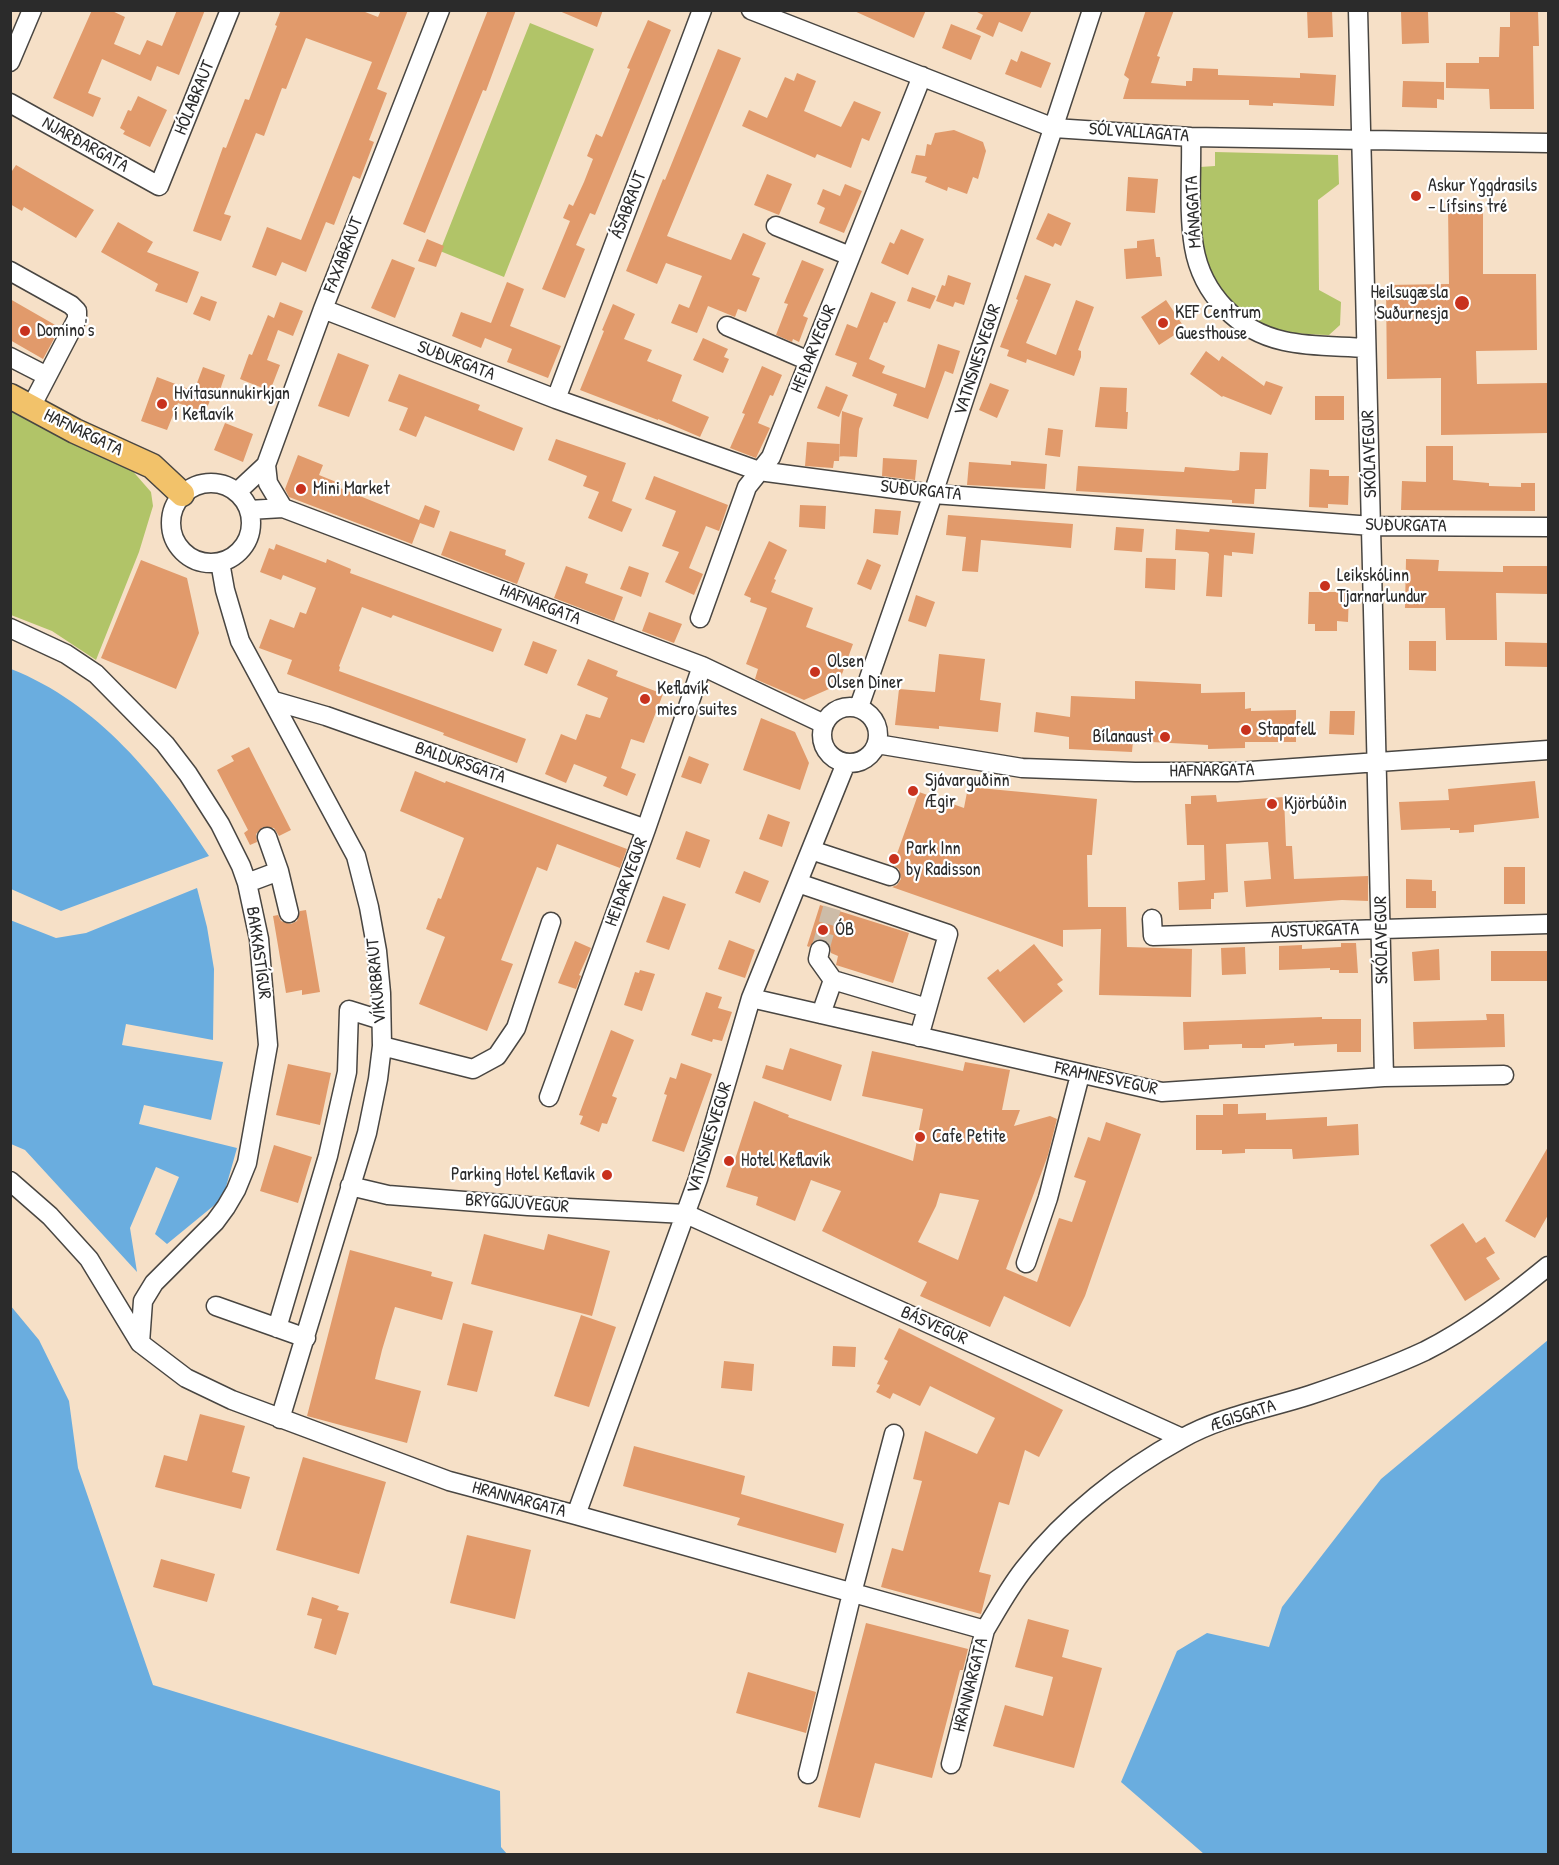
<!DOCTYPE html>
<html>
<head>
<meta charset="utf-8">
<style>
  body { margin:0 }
  #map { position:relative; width:1559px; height:1865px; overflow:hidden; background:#f6e0c7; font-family:"Patrick Hand",sans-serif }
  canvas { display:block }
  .frame { position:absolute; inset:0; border:12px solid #2b2b2b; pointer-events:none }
</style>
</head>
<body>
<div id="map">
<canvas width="1559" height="1865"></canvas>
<div class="frame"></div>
</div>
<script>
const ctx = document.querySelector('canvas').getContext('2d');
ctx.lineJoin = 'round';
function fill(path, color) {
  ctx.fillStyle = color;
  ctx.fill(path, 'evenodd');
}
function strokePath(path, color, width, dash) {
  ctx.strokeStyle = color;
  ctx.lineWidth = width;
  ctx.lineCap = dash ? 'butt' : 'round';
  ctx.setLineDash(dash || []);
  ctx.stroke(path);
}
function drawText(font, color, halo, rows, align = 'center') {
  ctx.font = font + ' "Patrick Hand",sans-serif';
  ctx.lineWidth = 4.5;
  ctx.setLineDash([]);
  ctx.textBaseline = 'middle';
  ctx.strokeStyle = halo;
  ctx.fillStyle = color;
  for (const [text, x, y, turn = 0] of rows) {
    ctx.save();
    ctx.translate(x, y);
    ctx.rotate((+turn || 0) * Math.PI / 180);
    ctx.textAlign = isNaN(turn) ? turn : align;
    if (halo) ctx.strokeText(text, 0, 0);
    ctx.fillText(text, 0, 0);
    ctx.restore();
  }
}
fill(new Path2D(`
  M530 23 594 49 504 277 440 251Z
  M1215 152 1338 155 1339 184 1318 200 1319 290 1341 302 1340 325 1329 335C1305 334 1283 334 1261 325 1242 318 1216 292 1209 273 1197 242 1196 201 1200 167L1215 166Z
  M10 410 130 468 151 492 153 506 139 552 96 660 52 631 11 615Z`), '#b1c468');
fill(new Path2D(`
  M11 669C98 703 159 779 209 856L61 911 11 889Z
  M197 888 207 927 214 969 213 1040 126 1024 122 1045 223 1062 211 1120 144 1105 139 1124 237 1148 224 1194 217 1203 167 1244 155 1234 179 1177 156 1167 130 1228 137 1272 25 1150 11 1144 10 920 56 938 86 933Z
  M10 1305 39 1340 69 1401 78 1468 153 1685 500 1791 501 1847 507 1854H11Z
  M1548 1340V1854H1204L1121 1782 1177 1651 1207 1633 1269 1647 1282 1607 1381 1479Z`), '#6aaddf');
fill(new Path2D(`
  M92 10H110L125 17 114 44 140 55 147 40 162 46 177 10H205L179 75 157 66 151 81 102 59 88 93 101 98 93 117 53 98Z
  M281 10H360L378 17 381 10H408L377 89 387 93 369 140 374 142 360 179 353 176 334 225 326 222 306 272 282 262 276 276 252 267 267 227 301 240 372 62 306 38 286 89 282 88 264 136 256 133 224 214 231 216 221 241 193 231 223 147 226 148 245 99 249 100 277 26 275 25Z
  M488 10H516L486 91 483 90 425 233 403 224Z
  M557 10H603L597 27Z
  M852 10H926L914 38Z
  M973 10H1032L1022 32 999 22 993 37 976 29 983 15Z
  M1146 10H1174L1157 56 1160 57 1151 83 1186 86V81H1192L1193 68 1218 69V75L1300 78V73L1336 75 1334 106 1273 103V106L1249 105V100L1123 99 1129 79 1124 75Z
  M1307 10H1332L1333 37 1308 38Z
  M1510 10H1538L1539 46H1533L1534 109H1490L1489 89 1446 88V63H1479V57H1499L1500 27H1510Z
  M1401 12H1428L1429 43 1402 44Z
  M648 20 671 30 595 215 590 213 576 245 585 249 565 298 542 289 570 221 563 218 569 204 573 206 584 182 593 159 587 156 596 134 602 137 630 69 627 68Z
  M951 24 981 36 971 60 942 48Z
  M718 49 741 58 667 236 731 260 743 233 766 243 752 275 760 278 746 312 738 309 735 317 708 306 697 333 671 323 679 304 689 308 702 276 666 263 657 284 626 271 663 179 665 180Z
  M1021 51 1051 63 1041 88 1005 74 1011 59 1017 62Z
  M797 73 816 81 804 111 841 127 854 101 881 112 869 141 862 138 851 168 817 154 815 158 742 126 749 110 767 118 785 77 794 81Z
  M1403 81 1444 82V100L1437 99V108L1402 107Z
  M138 96 167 110 150 147 123 134 125 131 120 128 128 110 131 111Z
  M954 130 983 142 986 151 978 179 973 177 967 194 948 187 947 191 925 182 927 177 911 173 916 155 925 156 927 144 931 145 935 133Z
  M16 165 94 210 76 238 24 207 22 211 10 204V174Z
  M767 174 792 184 779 215 754 205Z
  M1128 177 1158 179 1155 213 1126 211Z
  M845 184 862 191 844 233 819 223 825 208 817 204 823 189 840 196Z
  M1483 206V274H1536L1537 350 1476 351 1477 384 1548 383V433L1441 435V378L1387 379 1386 285 1449 284 1448 207Z
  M1048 213 1071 223 1061 246 1055 243 1053 247 1036 239Z
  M118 222 153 242 147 252 199 272 187 303 155 291 158 284 101 252Z
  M901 229 924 239 908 275 881 263 890 242 894 244Z
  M427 239 444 246 436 267 418 261Z
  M1154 239 1156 257H1160L1162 276 1126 279 1124 249 1137 248V241Z
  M392 259 415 268 395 318 371 308Z
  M802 260 824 269 803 316 808 318 799 342 793 339 792 342 776 335 788 304 784 303Z
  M948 275 971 283 964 305 955 302 953 307 936 301 942 285 945 286Z
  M1025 275 1051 284 1026 343 1056 355 1076 300 1094 307 1078 350 1081 351V357L1074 376 1027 359 1026 363 1007 356 1009 350 1000 347 1018 300 1016 299Z
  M507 282 524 289 510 326 561 346 548 378 507 362 512 349 485 338 481 348 452 336 461 312 491 323Z
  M912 287 936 296 930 309 907 301Z
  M871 292 896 302 887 323 884 322 869 359 885 366 882 373 925 388 938 344 960 351 953 374 945 371 928 419 893 406 897 394 852 376 857 363 835 355 847 324 857 328Z
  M201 296 217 302 210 321 193 314Z
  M10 299 57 326 52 335 55 337 43 359 10 340Z
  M1166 300 1182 324V330L1159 345 1141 317Z
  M280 302 303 311 293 336 278 330 267 360 280 365 270 391 240 379 249 354 252 355 268 315 274 318Z
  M613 304 635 314 624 339 652 350 647 361 682 375 672 401 709 417 700 437 658 419V420L580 390 604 331 602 330Z
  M703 338 728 349 724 357 729 359 723 373 693 360Z
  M1206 351 1219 361 1222 356 1264 386 1266 381 1283 387 1271 415 1223 396 1222 397 1190 374Z
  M338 353 369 365 349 417 318 406Z
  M762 366 782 375 773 396 770 395 758 423 770 428 756 458 730 448 745 414 742 413Z
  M203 367 225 375 220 390 215 388 205 413 178 403 167 430 141 421 157 377 194 391Z
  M399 374 480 405 478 410 523 428 514 451 425 416 416 437 399 430 408 408 388 401Z
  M990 383 1009 390 997 418 979 410Z
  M826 386 848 395 839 417 817 408Z
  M1100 387 1127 388 1126 412H1128L1127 429 1095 427Z
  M1315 396H1344V420H1315Z
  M842 411 863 418 859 429 857 457 839 456Z
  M225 423 253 434 243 462 214 450Z
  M1048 428 1063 430 1060 457 1045 455Z
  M556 439 626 463 612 501 632 509 622 532 588 518 599 492 583 486 587 476 548 460Z
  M807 442 840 444 839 461H834L833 468 805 466Z
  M1426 446H1453V480L1489 483V486L1521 487V483H1535V511L1401 510 1402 481 1426 482Z
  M1240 452 1268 453 1266 489H1255L1254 504 1232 503V500L1076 491 1078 466 1184 472 1185 467 1234 471 1239 470Z
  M298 455 323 465 319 475 341 484 340 488 382 505 419 520 425 505 440 511 434 528 420 523 412 544 289 497 285 489Z
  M883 458 917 460 915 480 882 476Z
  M1011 461 1047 464 1045 489 967 485 969 462 1011 465Z
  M1310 469 1329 470V476H1349L1348 505 1328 504V508L1309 507Z
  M654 476 728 505 719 531 706 526 689 568 703 574 694 595 665 582 679 552 662 546 676 511 645 499Z
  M800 505 826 506 825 529 799 527Z
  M875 509 901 511 898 535 873 533Z
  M948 515 1073 524 1071 548 981 540 978 572 962 571 966 537 946 535Z
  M1116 527 1144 529 1142 552 1114 550Z
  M1176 529 1209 532 1210 529 1255 533 1253 554 1232 552V556L1224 555 1222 597 1206 596 1209 554 1207 552 1175 550Z
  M450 531 506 550 505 555 525 563 517 584 441 555Z
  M769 541 787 550 774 579 776 580 771 592 813 608 806 627 853 644 838 685 804 700 755 679 758 669 746 664 767 608 750 602 751 598 744 595Z
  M276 544 326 563 327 559 351 569 350 573 502 629 493 652 393 615 391 618 362 607 339 666 340 667 339 671 526 739 517 763 443 735 444 733 287 674 292 660 259 648 270 619 294 628 300 612 306 614 316 588 283 575 281 580 260 572 269 548 274 550Z
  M1146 558 1176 559 1175 590 1145 588Z
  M867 559 881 565 871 590 857 584Z
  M1406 559 1439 560 1438 571 1503 572V566H1548V594L1496 593 1497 640H1446L1445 608H1405Z
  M141 560 187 578 199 633 176 689 101 658Z
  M566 566 588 574 585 583 623 597 614 621 554 598Z
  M629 566 649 573 641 597 620 589Z
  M1309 592H1349L1348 622 1337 621V631H1315V624H1308Z
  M916 595 935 602 926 627 908 621Z
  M649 612 682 624 674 643 642 631Z
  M533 641 557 650 547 674 524 665Z
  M1409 641H1436V671L1409 670Z
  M1505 642 1548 643V667L1505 666Z
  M939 654 985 659 980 700 1001 703 998 732 939 726V729L895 725 899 689 935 692Z
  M588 659 618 671 616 676 663 694 644 743 631 739 621 768 636 774 627 796 603 786 607 777 574 764 566 783 545 774 561 734 576 740 586 714 600 718 608 698 577 685Z
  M1135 681 1201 684V693L1245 692V709L1251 708V711L1296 710V742H1245V748L1208 749V745L1133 741 1132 752 1069 749V737L1034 732 1036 712 1070 717 1071 696 1135 699Z
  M1330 711H1355L1354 735 1329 734Z
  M761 718 795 732 809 763 800 790 743 770Z
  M249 747 291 830 279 836 274 828 263 827 256 834 257 842 250 845 244 833 248 830 217 770 234 761 231 756Z
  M689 756 709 764 701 784 681 777Z
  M415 771 445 783 446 781 627 849 620 868 557 844 547 871 537 867 501 960 513 964 487 1031 419 1004 445 937 426 929 438 898 441 899 464 838 400 811Z
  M1535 781 1539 818 1474 825V832L1459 833V830H1450V828L1401 830 1399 802 1449 800 1448 789Z
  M968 787 1097 799 1092 855H1087L1088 907H1126L1127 947 1192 949 1191 997 1099 995 1101 929 1063 930V947L892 887 897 885 901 879 899 869 893 865 919 792 964 808Z
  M1216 795 1217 802 1284 797 1286 846H1292L1294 879 1368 876V901L1342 900 1246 907 1244 881 1271 879 1268 842 1226 844 1228 892 1214 893V899H1211V909L1179 910 1178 882 1205 880 1204 845H1187L1185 804H1191V796Z
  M768 814 790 822 782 847 759 839Z
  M686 831 710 840 700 868 676 859Z
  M1504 867H1525V904H1504Z
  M744 871 769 881 760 903 735 893Z
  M1406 879 1432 880V891H1436V908H1406Z
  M663 896 686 904 669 950 646 942Z
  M820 905 909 933 893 983 836 965 838 956 831 953 830 946 823 939 816 940 809 947 807 946Z
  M306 910 320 992 302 995V990L286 993 273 916 278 915 281 921 291 924 297 921 300 911Z
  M729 940 755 950 745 978 718 969Z
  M575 941 591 948 579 975 581 976 576 989 558 983Z
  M1341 943H1356L1358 973H1339V970H1330V968L1279 970V946L1302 945V949L1341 947Z
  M1034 944 1063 980 1057 984 1063 991 1024 1023 987 978 998 969 1000 972Z
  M1245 947 1246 974 1222 975 1221 948Z
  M1439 949 1440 980 1414 981 1412 952Z
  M1491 951H1548V981H1491Z
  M640 970 655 974 642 1011 624 1005 635 972 639 973Z
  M706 992 722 997 718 1008 732 1012 722 1041 713 1039 712 1042 691 1035Z
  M1486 1014H1504L1505 1047 1414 1049 1413 1022 1487 1020Z
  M1322 1017V1019H1361V1052H1337V1044L1294 1046V1043L1265 1045V1048H1242V1044L1209 1045V1049L1184 1050 1183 1022Z
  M611 1030 634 1040 612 1096 617 1098 607 1124 602 1123 599 1132 580 1124 583 1116 579 1115Z
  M790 1048 842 1065 831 1101 762 1078 766 1065 783 1070Z
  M872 1051 963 1071 965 1062 1010 1070 1002 1110H1020L1014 1126 1050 1116 1057 1119 1048 1155 1006 1269 1037 1282 1059 1218 1072 1222 1086 1181 1074 1177 1088 1137 1100 1141 1106 1122 1141 1134 1085 1296 1070 1327 1004 1296 990 1327 920 1296 927 1282 822 1231 841 1191 811 1180 795 1221 756 1205 758 1197 726 1187 754 1101 789 1115 788 1117 913 1161 923 1109 862 1096ZM940 1193 979 1200 958 1260 918 1242 936 1206Z
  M681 1063 712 1074 684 1152 652 1141 667 1095 664 1094 670 1077 676 1079Z
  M288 1064 331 1073 320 1125 276 1115Z
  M1223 1104H1238V1114L1266 1113V1120L1327 1117V1126L1358 1124 1359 1155 1293 1159 1292 1149H1245V1153L1222 1154V1150H1196V1115H1223Z
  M274 1145 312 1157 298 1203 260 1191Z
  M1548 1147V1215L1535 1238 1505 1221Z
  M1463 1223 1476 1243 1485 1237 1495 1253 1486 1258 1500 1279 1465 1301 1430 1245Z
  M484 1234 544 1250 548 1234 610 1251 592 1316 471 1284Z
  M350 1250 432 1272 431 1276 453 1282 442 1320 395 1307 382 1350 375 1379 421 1391 407 1443 307 1416Z
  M581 1315 616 1327 589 1407 554 1396Z
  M463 1323 493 1331 477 1392 447 1385Z
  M899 1328 1063 1410 1039 1457 1025 1450 1009 1505 999 1502 979 1572 991 1575 981 1614 881 1587 892 1548 903 1551 922 1481 913 1479 925 1431 977 1454 995 1418 930 1386 920 1406 893 1393 890 1399 876 1392 880 1385 877 1384 888 1361 884 1359Z
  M833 1346 856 1347 855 1367 832 1366Z
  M724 1361 754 1364 752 1391 721 1388Z
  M200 1414 245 1426 232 1472 250 1477 241 1509 155 1487 164 1455 187 1461Z
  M634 1446 745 1476 741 1494 844 1524 836 1553 737 1525 740 1518 623 1486Z
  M303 1457 386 1482 359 1574 276 1550Z
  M467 1535 531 1550 515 1619 450 1603Z
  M161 1559 215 1574 207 1602 153 1587Z
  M312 1597 339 1606 337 1610 349 1613 336 1655 314 1648 322 1619 307 1615Z
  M1028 1619 1069 1630 1062 1657 1102 1668 1074 1768 993 1746 1005 1705 1043 1716 1053 1677 1015 1667Z
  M866 1623 968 1649 963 1670H960L932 1778 875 1763 860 1818 818 1807Z
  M748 1672 816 1692 806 1733 736 1713Z`), '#e19a6b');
strokePath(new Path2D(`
  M820 950 832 908`), '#cdbca8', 18, [18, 9]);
const minor = new Path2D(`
  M751 10 1054 128 1191 137 1548 143
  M1358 10C1365 366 1378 721 1384 1077
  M10 62 32 10
  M10 103 159 186 230 10
  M1191 137C1192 173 1188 211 1194 247 1202 294 1238 331 1284 341 1310 347 1339 346 1366 348
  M776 226 850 256
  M10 271 71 305 77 311V319L31 407
  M323 309 556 399 759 471 933 494 1292 520 1372 526 1548 527
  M727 326 809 361
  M10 357 47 376
  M556 399 702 10
  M266 465 268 483 283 508
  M171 523a40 40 0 1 1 80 0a40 40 0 1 1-80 0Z
  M237 492 266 465 323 309 440 10
  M249 510 283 508 702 666 824 724
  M220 562 225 590 240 641 356 856 369 907 377 951 381 993 382 1046 378 1079 367 1133 280 1419
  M700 618 747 487 771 457 922 76
  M10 628 66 654 96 674 165 744 188 774 220 824 241 866 247 883 259 939 268 1045 247 1163 236 1190 226 1207 215 1222 154 1283 143 1301 140 1343
  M274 701 326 716 646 829
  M822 735a28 28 0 1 1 56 0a28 28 0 1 1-56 0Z
  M859 707 933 494 1092 10
  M877 744 1022 768 1135 772H1237L1548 750
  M267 837 279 871 289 913
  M811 850 890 876
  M247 883 279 871
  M798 883 948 934 919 1037
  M1152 919 1153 936 1548 924
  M820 950 818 959 833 980 821 1014
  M833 980 927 1008
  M751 998 1162 1092 1384 1077 1504 1075
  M382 1046 473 1069 497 1056 516 1028 551 922
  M549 1097 646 829 702 666
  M10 1181 50 1216 89 1259 140 1343 186 1378 232 1400 449 1481 576 1515 985 1630 951 1764
  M350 1186 388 1195 528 1206 686 1214 1182 1438
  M1026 1263 1048 1198 1080 1075
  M216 1306 306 1338
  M277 1328 328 1156 347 1072 349 1010 381 1020
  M576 1515 698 1179 751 998 846 763
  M985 1630C997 1610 1009 1588 1024 1569 1065 1516 1123 1471 1181 1439 1221 1416 1267 1409 1310 1395 1346 1383 1391 1367 1425 1351 1469 1329 1510 1297 1548 1266
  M808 1774 852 1593 894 1434`);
const major = new Path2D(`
  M10 396 75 431 152 466 182 494`);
strokePath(minor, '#494642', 21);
strokePath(major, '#494642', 27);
strokePath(minor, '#fff', 18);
strokePath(major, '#f2c26a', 24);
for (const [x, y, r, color] of [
  [1416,196,6,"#c8321e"],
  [1462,303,8,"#c8321e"],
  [1163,323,6,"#c8321e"],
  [25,331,6,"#c8321e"],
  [162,404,6,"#c8321e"],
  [301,489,6,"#c8321e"],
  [1325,586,6,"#c8321e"],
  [815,672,6,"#c8321e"],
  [645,699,6,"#c8321e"],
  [1246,730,6,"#c8321e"],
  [1165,737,6,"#c8321e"],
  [913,791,6,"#c8321e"],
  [1272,804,6,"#c8321e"],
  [894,859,6,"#c8321e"],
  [823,930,6,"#c8321e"],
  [920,1137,6,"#c8321e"],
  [729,1161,6,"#c8321e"],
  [607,1175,6,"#c8321e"]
]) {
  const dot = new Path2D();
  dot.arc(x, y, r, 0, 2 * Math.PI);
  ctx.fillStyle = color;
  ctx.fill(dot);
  strokePath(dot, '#fff', 2);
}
drawText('18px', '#2b2b2b', '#fff', [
  ["HÓLABRAUT",195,98,-68],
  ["SÓLVALLAGATA",1139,133,4],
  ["NJARÐARGATA",85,145,29],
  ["ÁSABRAUT",629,205,-69],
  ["MÁNAGATA",1194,212,-93],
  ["FAXABRAUT",344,255,-69],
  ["HEIÐARVEGUR",814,349,-68],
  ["VATNSNESVEGUR",978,360,-72],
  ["SUÐURGATA",456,361,21],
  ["HAFNARGATA",83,433,26],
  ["SKÓLAVEGUR",1370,454,-92],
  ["SUÐURGATA",921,491,6],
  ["SUÐURGATA",1406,526,1],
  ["HAFNARGATA",540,605,21],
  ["BALDURSGATA",460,763,19],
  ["HAFNARGATA",1212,771,-1],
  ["HEIÐARVEGUR",627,882,-70],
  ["AUSTURGATA",1315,931,-2],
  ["SKÓLAVEGUR",1382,940,-91],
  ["BAKKASTÍGUR",258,953,82],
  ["VÍKURBRAUT",377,981,-95],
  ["FRAMNESVEGUR",1106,1079,12],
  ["VATNSNESVEGUR",710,1138,-73],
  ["BRYGGJUVEGUR",517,1204,4],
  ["BÁSVEGUR",934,1326,24],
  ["ÆGISGATA",1243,1416,-18],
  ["HRANNARGATA",519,1500,15],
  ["HRANNARGATA",971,1685,-76]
]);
drawText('18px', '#2b2b2b', '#fff', [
  ["Askur Yggdrasils",1428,186],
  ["– Lífsins tré",1428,207],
  ["Heilsugæsla",1448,293,"right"],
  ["Suðurnesja",1448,314,"right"],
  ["KEF Centrum",1175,313],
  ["Guesthouse",1175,334],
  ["Domino's",37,331],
  ["Hvítasunnukirkjan",174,394],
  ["í Keflavík",174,415],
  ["Mini Market",313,489],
  ["Leikskólinn",1337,576],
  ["Tjarnarlundur",1337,597],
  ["Olsen",827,662],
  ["Olsen Diner",827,683],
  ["Keflavík",657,689],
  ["micro suites",657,710],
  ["Stapafell",1258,730],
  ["Bílanaust",1153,737,"right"],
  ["Sjávarguðinn",925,781],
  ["Ægir",925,802],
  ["Kjörbúðin",1284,804],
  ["Park Inn",906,849],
  ["by Radisson",906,870],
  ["ÓB",835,930],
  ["Cafe Petite",932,1137],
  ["Hotel Keflavik",741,1161],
  ["Parking Hotel Keflavik",595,1175,"right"]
], 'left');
</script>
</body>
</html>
